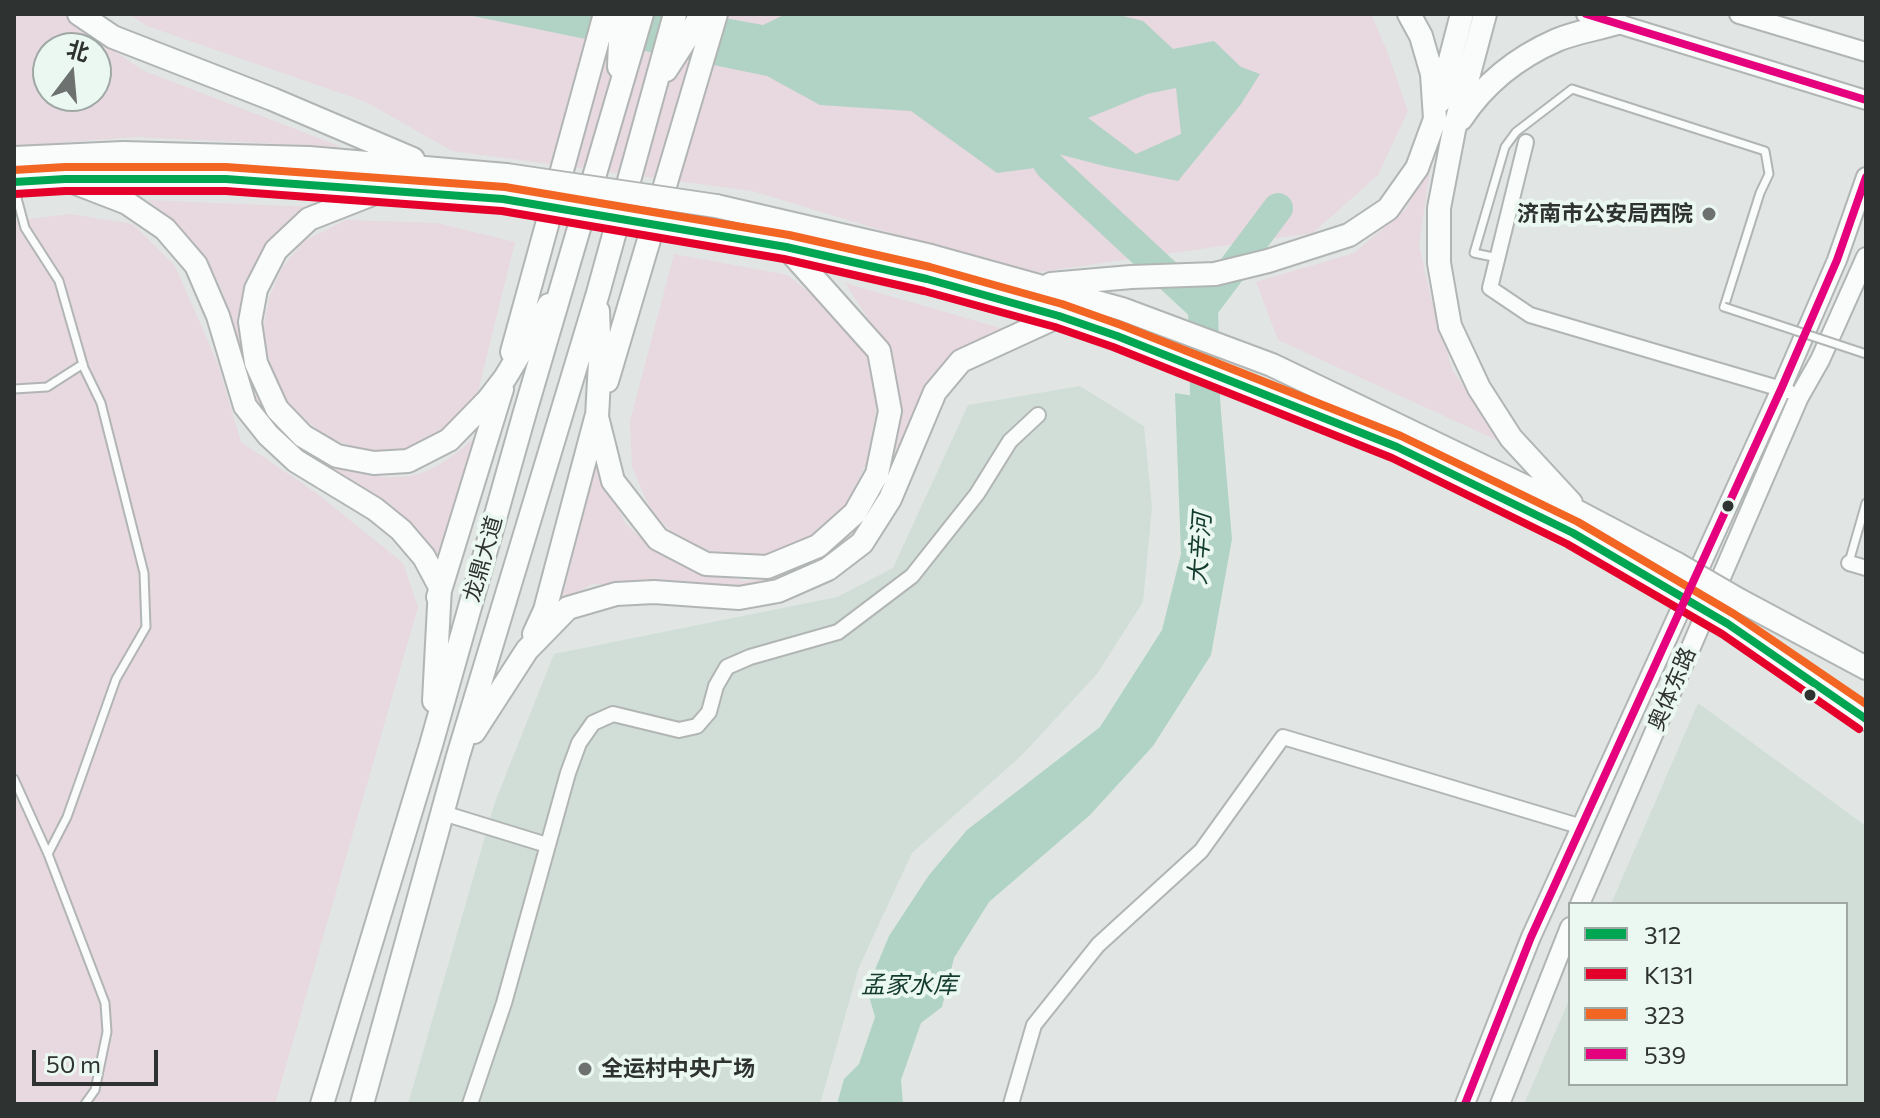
<!DOCTYPE html>
<html>
<head>
<meta charset="utf-8">
<style>
  body { margin:0 }
  #map { position:relative; width:1880px; height:1118px; overflow:hidden; background:#e1e6e4; font-family:Commissioner,"Noto Sans SC",sans-serif }
  canvas { display:block }
  .frame { position:absolute; inset:0; border:16px solid #2e3230; pointer-events:none }
  .legend { position:absolute; left:1568px; top:902px; width:280px; height:184px; box-sizing:border-box; background:#ebf7f1; border:2px solid #9fa8a4; margin:0; padding:10px 14px; list-style:none; font-size:24px; color:#2e3230 }
  .legend li { display:flex; align-items:center; gap:16px; height:40px }
  .legend b { width:40px; border:2px solid #9fa8a4 }
  .north { position:absolute; left:32px; top:32px; width:80px; height:80px; box-sizing:border-box; background:#ebf7f1; border:2px solid #9fa8a4; border-radius:50%; rotate:16deg; font-size:22px; font-weight:700; line-height:32px; text-align:center; color:#2e3230 }
  .north::after { content:''; display:block; margin:auto; width:28px; height:36px; background:#6d716f; clip-path:polygon(50% 0,100% 100%,50% 72%,0 100%) }
  .scale { position:absolute; left:32px; top:1050px; width:126px; height:36px; box-sizing:border-box; border:4px solid #2e3230; border-top:0; padding-left:10px; font-size:24px; line-height:28px; white-space:nowrap; color:#2e3230; -webkit-text-stroke:6px #ebf7f1; paint-order:stroke }
</style>
</head>
<body>
<div id="map">
<canvas width="1880" height="1118"></canvas>
<div class="frame"></div>
<ul class="legend">
<li><b style="height:10px;background:#00a651"></b>312</li>
<li><b style="height:10px;background:#e4002b"></b>K131</li>
<li><b style="height:10px;background:#f26522"></b>323</li>
<li><b style="height:10px;background:#e5007d"></b>539</li>
</ul>
<div class="north">北</div>
<div class="scale">50 m</div>
</div>
<script>
const ctx = document.querySelector('canvas').getContext('2d');
ctx.lineJoin = 'round';
function fill(path, color) {
  ctx.fillStyle = color;
  ctx.fill(path, 'evenodd');
}
function strokePath(path, color, width, dash) {
  ctx.strokeStyle = color;
  ctx.lineWidth = width;
  ctx.lineCap = dash ? 'butt' : 'round';
  ctx.setLineDash(dash || []);
  ctx.stroke(path);
}
function drawText(font, color, halo, rows, align = 'center') {
  ctx.font = font + ' Commissioner,"Noto Sans SC",sans-serif';
  ctx.lineWidth = 8;
  ctx.setLineDash([]);
  ctx.textBaseline = 'middle';
  ctx.strokeStyle = halo;
  ctx.fillStyle = color;
  for (const [text, x, y, turn = 0] of rows) {
    ctx.save();
    ctx.translate(x, y);
    ctx.rotate((+turn || 0) * Math.PI / 180);
    ctx.textAlign = isNaN(turn) ? turn : align;
    if (halo) ctx.strokeText(text, 0, 0);
    ctx.fillText(text, 0, 0);
    ctx.restore();
  }
}
fill(new Path2D(`
  M1080 386 1144 426 1152 507 1143 602 1097 674 1022 755 912 853 859 967 820 1104H408L495 802 554 654 837 597 893 568 968 405Z
  M1698 703 1866 826V1104H1524L1570 998V1084H1846V904H1611Z`), '#d1ded8');
fill(new Path2D(`
  M14 14H62L142 70 342 147 136 137 14 146ZM48 48H96V96H48Z
  M129 14H1371L1387 51 1408 111 1378 175 1313 233 1026 274 752 191 452 151 366 102 147 26Z
  M1432 159 1419 245 1431 298 1452 369 1501 442 1278 340 1256 282 1354 253 1406 209Z
  M148 200 312 207 251 276C253 305 255 333 257 362 257 373 256 387 260 398 278 450 366 489 418 474 442 467 460 450 479 434L440 565 267 425C252 402 242 378 236 351 232 337 232 322 228 308 215 262 184 230 148 200Z
  M70 214 133 224 175 266 218 364 241 442 315 492 403 563 418 607 275 1104H14V221Z
  M346 220 437 223 515 242 473 412 424 446 374 453 330 439 292 410 273 377 263 331 269 298 282 268 304 241Z
  M674 254 788 275 839 318 868 358 877 404 867 462 846 506 813 535 763 557 706 550 677 537 651 511 632 467 630 421Z
  M845 283 1007 330 958 353 866 527 844 549 775 586 740 589 592 584 561 602 596 465 626 524 645 542 670 559 700 571 744 581 780 576 821 557 846 535 899 408 894 367 882 340Z`), '#e8d8df');
fill(new Path2D(`
  M463 14H703L763 25 786 14H1115L1143 21 1173 49 1214 41 1241 67 1260 74 1241 104 1178 181 1108 167 1039 149 1050 166 997 173 911 111 820 105 767 76ZM1176 88 1181 134 1136 154 1088 118 1147 94Z
  M1175 393 1220 400 1232 539 1211 655 1153 746 1090 815 989 902 954 958 942 1007 921 1023 901 1080 903 1104H837L844 1079 859 1064 875 1017 867 989 889 936 929 875 967 830 1100 727 1162 630 1181 554Z`), '#b1d3c5');
strokePath(new Path2D(`
  M1010 103 1050 166 1203 308 1206 437
  M1203 308 1278 208`), '#b1d3c5', 30);
const lane = new Path2D(`
  M14 187 25 228 59 281 84 368 101 403 144 573 146 627 116 679 67 817 48 854
  M1498 258 1474 253 1505 147 1516 132 1572 89 1765 151 1769 174 1760 193 1724 307
  M14 389 47 387 83 364
  M1849 562 1866 503
  M14 779 48 854 105 1003 107 1032 95 1090 85 1104`);
const street = new Path2D(`
  M1526 142 1490 288 1530 315 1788 391
  M1849 563 1866 568
  M443 813 547 845
  M470 1104 504 1003 568 773 579 743 593 723 613 714 679 730 697 726 709 712 716 686 727 667 750 657 838 632 912 576 977 494 1010 441 1038 415
  M1011 1104 1034 1025 1098 945 1201 851 1283 737 1582 827`);
const secondary = new Path2D(`
  M1586 14 1866 100
  M1739 14 1866 52
  M1580 904 1799 397 1820 360 1866 257
  M1465 1104 1531 937 1782 387 1837 260 1866 177
  M1500 1104 1570 927`);
const primary = new Path2D(`
  M79 14 113 37 272 99 413 159
  M1485 14 1454 130 1439 208V263L1450 326 1479 388 1511 438 1571 503
  M619 67 621 14
  M666 70 702 14
  M1439 102 1462 14
  M1461 119C1484 84 1518 57 1557 40 1576 32 1598 29 1617 23
  M14 158 123 153 309 158 506 175
  M65 179 127 203 165 229 196 265 218 316 245 406 268 435 296 461 375 509 401 530 424 557 440 587 434 701
  M14 182C177 172 340 186 503 199
  M383 190 309 219 276 250 256 289 250 322 256 363 277 409 303 436 337 456 374 463 408 461 449 440 488 400 505 378 549 305
  M716 206 931 256 1122 309 1272 365 1580 513 1677 564
  M709 234 786 247 927 279 1117 336 1397 447 1573 533 1666 588
  M1051 284 1131 277 1215 274 1268 261 1349 235 1388 209 1417 168 1435 119 1432 74 1421 36 1409 14
  M598 311 600 361 597 417 613 481 658 539 706 564 767 567 818 546 855 513 877 474 890 411 879 351 786 247
  M512 352 605 14
  M607 381 716 14
  M438 597 502 389
  M1739 600 1866 668
  M1728 624 1866 719
  M534 634 545 610 596 418
  M474 732 527 650 568 608 616 594 654 592 739 598 778 591 828 569 862 543 890 499 935 392 961 361 1059 316
  M322 1104 431 745 525 412 642 14
  M362 1104 458 756 598 293 675 14`);
strokePath(lane, '#b1b5b4', 11);
strokePath(street, '#b1b5b4', 18);
strokePath(secondary, '#b1b5b4', 22);
strokePath(primary, '#b1b5b4', 26);
strokePath(lane, '#fafbfb', 7);
strokePath(street, '#fafbfb', 14);
strokePath(secondary, '#fafbfb', 18);
strokePath(primary, '#fafbfb', 22);
const laneBridge = new Path2D(`
  M1724 307 1866 354`);
const primaryBridge = new Path2D(`
  M506 175 716 206
  M503 199 709 234
  M1677 564 1739 600
  M1666 588 1728 624`);
strokePath(laneBridge, '#b1b5b4', 11, []);
strokePath(primaryBridge, '#b1b5b4', 26, []);
strokePath(laneBridge, '#fafbfb', 7);
strokePath(primaryBridge, '#fafbfb', 22);
strokePath(new Path2D(`
  M14 182 65 179H226L503 199 786 247 927 279 1059 316 1117 336 1397 447 1573 533 1728 624 1866 719`), '#00a651', 8);
strokePath(new Path2D(`
  M15 194 65 191H226L502 211 784 259 924 291 1055 327 1113 347 1392 458 1567 544 1722 634 1859 729`), '#e4002b', 8);
strokePath(new Path2D(`
  M14 170 65 167H226L505 187 789 235 930 267 1062 304 1121 325 1401 436 1578 522 1734 614 1866 704`), '#f26522', 8);
strokePath(new Path2D(`
  M1586 14 1866 100
  M1465 1104 1531 937 1782 387 1837 260 1866 177`), '#e5007d', 8);
for (const [x, y, r, color] of [
  [1709,214,8,"#6d716f"],
  [1728,506,7,"#2e3230"],
  [1810,695,7,"#2e3230"],
  [585,1069,8,"#6d716f"]
]) {
  const dot = new Path2D();
  dot.arc(x, y, r, 0, 2 * Math.PI);
  ctx.fillStyle = color;
  ctx.fill(dot);
  strokePath(dot, '#ebf7f1', 3);
}
drawText('bold 22px', '#2e3230', '#ebf7f1', [
  ["济南市公安局西院",1693,214],
  ["全运村中央广场",601,1069,"left"]
], 'right');
drawText('22px', '#2e3230', '#ebf7f1', [
  ["龙鼎大道",483,559,-74],
  ["奥体东路",1672,689,-67]
]);
drawText('italic 24px', '#123b2d', '#ebf7f1', [
  ["大辛河",1200,549,-86],
  ["孟家水库",909,985]
]);
</script>
</body>
</html>
